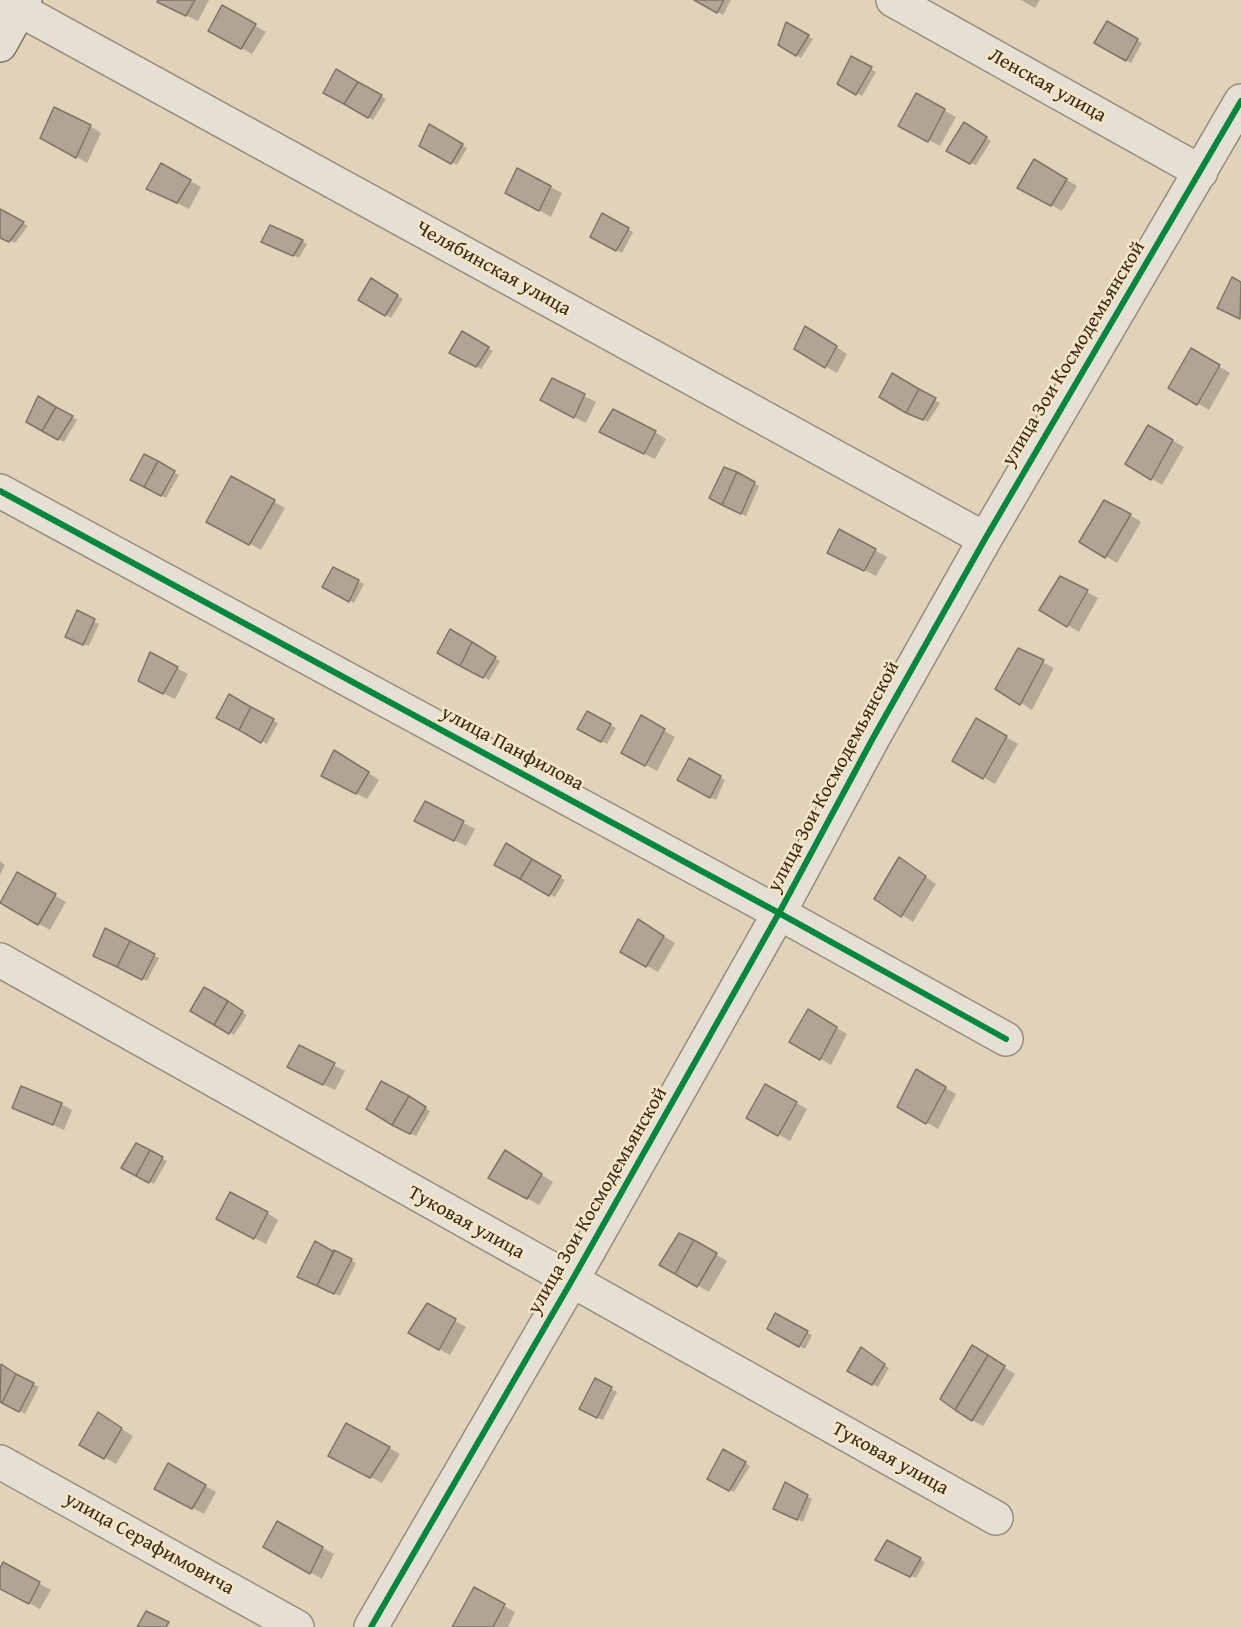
<!DOCTYPE html>
<html>
<head>
<meta charset="utf-8">
<style>
  body { margin:0 }
  canvas { display:block; background:#e1d3ba }
</style>
</head>
<body>
<canvas width="1241" height="1627"></canvas>
<script>
const ctx = document.querySelector('canvas').getContext('2d');
ctx.lineJoin = 'round';
function fill(path, color) {
  ctx.fillStyle = color;
  ctx.fill(path, 'evenodd');
}
function strokePath(path, color, width, dash) {
  ctx.strokeStyle = color;
  ctx.lineWidth = width;
  ctx.lineCap = dash ? 'butt' : 'round';
  ctx.setLineDash(dash || []);
  ctx.stroke(path);
}
function drawText(font, color, halo, rows, align = 'center') {
  ctx.font = font + ' "Gentium Book Plus",serif';
  ctx.lineWidth = 5;
  ctx.setLineDash([]);
  ctx.textBaseline = 'middle';
  ctx.strokeStyle = halo;
  ctx.fillStyle = color;
  for (const [text, x, y, turn = 0] of rows) {
    ctx.save();
    ctx.translate(x, y);
    ctx.rotate((+turn || 0) * Math.PI / 180);
    ctx.textAlign = isNaN(turn) ? turn : align;
    if (halo) ctx.strokeText(text, 0, 0);
    ctx.fillText(text, 0, 0);
    ctx.restore();
  }
}
fill(new Path2D(`
  M160 0H209L198 21 170 8Z
  M697 0H731L723 15Z
  M1021 0H1040L1035 8Z
  M223 7 266 32 252 54 210 31Z
  M1108 23 1142 43 1131 63 1096 43Z
  M787 24 813 39 801 58 780 45Z
  M852 58 876 72 862 96 839 83Z
  M337 71 386 99 373 120 325 93Z
  M917 95 956 117 940 146 911 131Z
  M964 124 991 141 976 165 949 151Z
  M90 126 101 133 87 163 42 137Z
  M430 126 467 148 457 165 421 145Z
  M1035 161 1077 186 1062 211 1019 187Z
  M161 165 201 187 189 209 159 194Z
  M518 170 562 193 551 217 507 192Z
  M0 211 28 226 15 243 0 237Z
  M603 215 633 232 622 253 592 236Z
  M302 241 307 244 299 258 268 244Z
  M372 280 403 299 391 318 360 299Z
  M463 333 493 351 481 369 451 352Z
  M817 334 847 354 837 373 796 349Z
  M1191 350 1230 373 1209 410 1170 387Z
  M893 375 940 403 928 422 881 396Z
  M552 380 596 402 586 423 553 406Z
  M39 398 77 420 64 442 28 421Z
  M1149 427 1184 447 1162 485 1127 464Z
  M655 432 666 439 655 459 612 438Z
  M145 456 179 475 166 498 132 480Z
  M232 478 285 508 261 550 208 521Z
  M754 483 759 486 746 516 711 498Z
  M1130 515 1141 522 1117 563 1081 541Z
  M840 531 887 557 876 576 840 558Z
  M334 569 364 584 354 603 324 587Z
  M1087 592 1098 598 1079 632 1041 610Z
  M77 612 99 624 89 646 72 640Z
  M451 631 500 661 489 680 439 652Z
  M1019 650 1054 668 1032 710 997 688Z
  M151 654 188 674 175 699 151 687Z
  M229 696 278 723 267 744 218 717Z
  M588 713 616 728 607 744 579 729Z
  M641 717 675 737 657 771 623 752Z
  M976 720 1018 744 995 784 954 760Z
  M346 758 379 780 367 799 334 782Z
  M689 760 725 780 716 800 679 780Z
  M426 803 475 829 466 846 427 827Z
  M506 845 565 880 555 897 496 864Z
  M0 861 5 865 0 875Z
  M910 866 936 884 913 922 902 915Z
  M17 874 66 902 50 930 2 903Z
  M639 921 675 943 658 972 622 952Z
  M106 931 159 958 147 981 100 958Z
  M204 989 247 1015 234 1035 192 1010Z
  M808 1011 847 1034 831 1065 791 1041Z
  M300 1047 345 1071 335 1090 300 1073Z
  M917 1071 956 1094 938 1129 899 1106Z
  M766 1086 807 1109 790 1141 748 1117Z
  M61 1104 72 1110 64 1130 14 1107Z
  M419 1104 430 1111 416 1136 403 1130Z
  M136 1145 167 1161 154 1184 123 1167Z
  M516 1159 553 1182 539 1205 490 1177Z
  M267 1213 278 1220 266 1244 229 1225Z
  M693 1241 727 1261 709 1292 680 1275Z
  M351 1260 356 1263 340 1296 304 1279Z
  M427 1305 466 1327 450 1355 410 1333Z
  M776 1315 812 1335 805 1349 769 1329Z
  M866 1352 889 1368 878 1387 849 1370Z
  M983 1353 1015 1374 983 1426 972 1420Z
  M1 1367 39 1387 25 1414 0 1400Z
  M596 1380 617 1392 603 1420 586 1412Z
  M109 1421 133 1436 116 1464 81 1444Z
  M347 1425 400 1454 382 1483 341 1461Z
  M724 1451 750 1466 734 1492 709 1478Z
  M169 1465 216 1492 204 1514 167 1494Z
  M786 1484 812 1499 803 1522 780 1511Z
  M277 1523 334 1554 322 1579 265 1546Z
  M888 1542 925 1562 916 1578 882 1562Z
  M4 1564 51 1590 40 1609 0 1587V1571Z
  M474 1589 515 1612 508 1627H454Z`), '#0003');
const building = new Path2D(`
  M158 0H195L186 16 157 2Z
  M694 0H724L717 13Z
  M222 5 256 24 241 49 208 31Z
  M1107 21 1138 39 1126 61 1094 43Z
  M786 22 809 35 796 56 778 45Z
  M851 56 872 67 856 95 837 84Z
  M336 69 358 82 344 104 323 93Z
  M358 82 382 95 368 118 344 104Z
  M916 93 945 109 928 142 898 126Z
  M54 107 91 125 76 158 40 138Z
  M964 122 987 137 970 164 946 151Z
  M429 124 463 144 451 164 419 146Z
  M1034 159 1067 179 1051 206 1017 188Z
  M161 163 191 180 177 203 146 189Z
  M517 168 551 186 539 211 505 193Z
  M0 209 24 222 9 242 0 238Z
  M602 213 629 228 616 251 590 237Z
  M270 225 303 240 293 256 261 242Z
  M1232 277 1241 282 1240 319 1217 308Z
  M371 278 398 295 385 316 358 300Z
  M805 326 837 346 825 368 794 349Z
  M462 331 489 347 476 367 449 353Z
  M1191 348 1220 365 1197 405 1168 388Z
  M892 373 919 389 906 413 879 397Z
  M552 378 585 394 574 418 540 400Z
  M919 389 936 398 923 420 906 413Z
  M38 396 56 407 42 431 26 422Z
  M56 407 73 416 58 440 42 431Z
  M613 409 656 431 644 454 599 432Z
  M1148 425 1173 440 1151 480 1125 464Z
  M144 454 158 461 144 487 130 480Z
  M158 461 175 471 161 496 144 487Z
  M724 467 737 472 722 505 709 498Z
  M737 472 755 482 741 514 722 505Z
  M231 476 275 500 249 545 206 522Z
  M1104 500 1131 514 1105 558 1079 542Z
  M839 529 876 549 864 571 827 553Z
  M333 567 359 580 349 602 322 587Z
  M1060 576 1088 590 1067 627 1039 610Z
  M77 610 95 619 83 645 65 637Z
  M450 629 472 642 460 666 437 653Z
  M472 642 496 657 483 678 460 666Z
  M1018 648 1044 660 1020 705 995 689Z
  M150 652 178 667 163 694 138 681Z
  M229 694 251 707 239 730 216 718Z
  M251 707 274 719 261 743 239 730Z
  M587 711 611 724 601 742 577 729Z
  M641 715 665 729 645 766 621 753Z
  M976 718 1007 736 983 779 952 761Z
  M334 750 369 772 356 794 321 776Z
  M689 758 721 776 710 798 677 780Z
  M425 801 464 821 454 841 414 821Z
  M506 843 532 859 520 879 494 865Z
  M899 857 926 876 901 917 874 899Z
  M532 859 561 876 549 896 520 879Z
  M17 872 56 894 38 925 0 903Z
  M638 919 664 936 646 967 620 952Z
  M105 928 130 941 117 967 93 956Z
  M130 941 155 954 142 980 117 967Z
  M204 987 228 1001 214 1025 190 1011Z
  M228 1001 243 1011 229 1034 214 1025Z
  M808 1009 837 1027 820 1060 789 1042Z
  M299 1045 335 1063 323 1085 287 1067Z
  M916 1069 946 1087 926 1124 897 1107Z
  M381 1081 409 1096 392 1125 366 1109Z
  M765 1084 797 1102 778 1136 746 1118Z
  M21 1086 62 1103 53 1125 12 1108Z
  M409 1096 426 1107 410 1134 392 1125Z
  M136 1143 150 1150 136 1176 121 1168Z
  M150 1150 163 1157 149 1183 136 1176Z
  M505 1150 542 1174 527 1199 488 1178Z
  M230 1192 268 1212 254 1239 216 1219Z
  M679 1233 694 1240 675 1274 659 1265Z
  M694 1240 717 1253 697 1287 675 1274Z
  M315 1241 334 1252 317 1286 297 1277Z
  M334 1250 352 1259 334 1294 317 1286Z
  M427 1303 456 1319 439 1350 408 1333Z
  M775 1313 808 1331 799 1347 767 1329Z
  M972 1345 988 1355 955 1410 940 1399Z
  M861 1347 885 1364 872 1385 847 1371Z
  M988 1355 1005 1366 972 1421 955 1410Z
  M1 1364 16 1374 2 1403 0 1402Z
  M16 1374 34 1383 19 1412 2 1403Z
  M595 1378 612 1387 597 1418 579 1409Z
  M98 1412 122 1428 104 1459 79 1445Z
  M346 1423 390 1447 370 1478 328 1456Z
  M723 1449 746 1462 729 1491 707 1479Z
  M168 1463 206 1485 192 1509 154 1489Z
  M785 1482 808 1495 797 1520 773 1509Z
  M277 1521 323 1547 310 1574 263 1547Z
  M887 1540 921 1558 910 1577 875 1560Z
  M3 1562 40 1582 29 1604 0 1589V1568Z
  M474 1587 505 1604 493 1627H452Z
  M146 1611 169 1622 166 1627H137Z`);
fill(building, '#b0a594');
strokePath(building, '#7f7566', 1.5);
const street = new Path2D(`
  M2 0 985 539
  M893 0 1201 172
  M0 491 779 913 1006 1039
  M0 960 996 1518
  M0 1462 297 1627
  M371 1627 571 1282 779 913 873 738 985 539 1241 101`);
const secondary = new Path2D(`
  M0 45 25 0`);
strokePath(street, '#968c7c', 36);
strokePath(secondary, '#7f7566', 36);
strokePath(street, '#e6dfd3', 33);
strokePath(secondary, '#e6dfd3', 33);
strokePath(new Path2D(`
  M0 491 779 913 1006 1039
  M371 1627 571 1282 779 913 873 738 985 539 1241 101`), '#00873e', 6);
drawText('20px', '#382818', '#f7e5c7', [
  ["Ленская улица",1047,86,29],
  ["Челябинская улица",493,269,29],
  ["улица Зои Космодемьянской",1074,354,-59],
  ["улица Панфилова",512,749,28],
  ["улица Зои Космодемьянской",834,777,-62],
  ["улица Зои Космодемьянской",598,1201,-60],
  ["Туковая улица",466,1223,29],
  ["Туковая улица",890,1459,29],
  ["улица Серафимовича",149,1544,29]
]);
</script>
</body>
</html>
